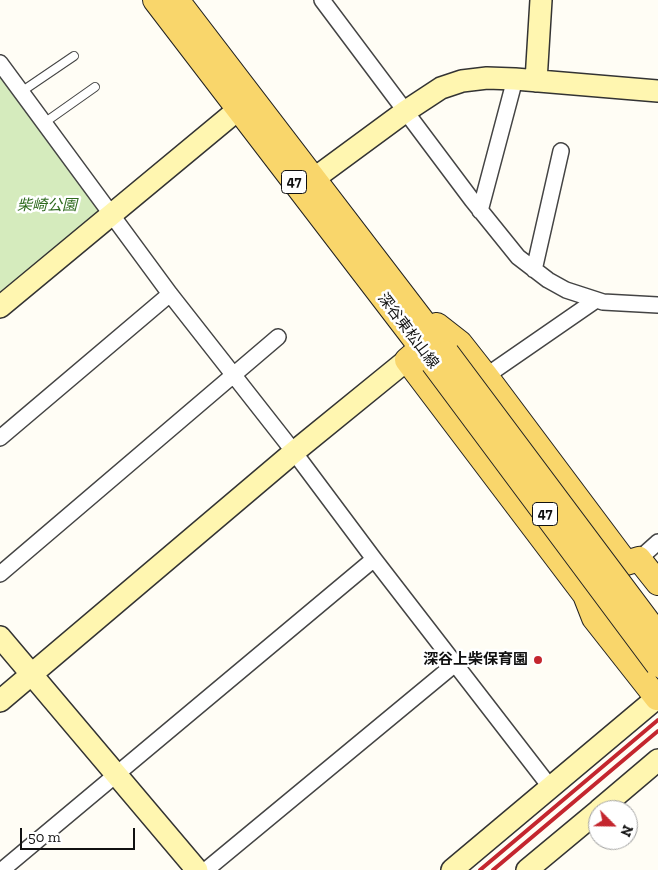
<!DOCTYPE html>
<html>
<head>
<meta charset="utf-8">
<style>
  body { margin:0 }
  #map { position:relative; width:658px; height:870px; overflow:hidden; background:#fffdf5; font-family:"Zilla Slab",serif }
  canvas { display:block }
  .north { position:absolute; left:588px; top:800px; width:50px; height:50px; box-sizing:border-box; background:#fff; border:1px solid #a0a0a0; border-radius:50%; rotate:113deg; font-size:14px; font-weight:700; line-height:20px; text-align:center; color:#111 }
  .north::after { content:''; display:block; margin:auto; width:18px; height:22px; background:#c4262e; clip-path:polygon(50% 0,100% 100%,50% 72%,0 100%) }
  .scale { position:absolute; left:20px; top:828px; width:115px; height:22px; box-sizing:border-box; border:2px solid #111; border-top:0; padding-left:6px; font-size:15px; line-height:18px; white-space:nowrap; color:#111; -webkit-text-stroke:4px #fff; paint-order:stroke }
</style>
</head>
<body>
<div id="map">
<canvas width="658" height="870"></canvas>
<div class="north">N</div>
<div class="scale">50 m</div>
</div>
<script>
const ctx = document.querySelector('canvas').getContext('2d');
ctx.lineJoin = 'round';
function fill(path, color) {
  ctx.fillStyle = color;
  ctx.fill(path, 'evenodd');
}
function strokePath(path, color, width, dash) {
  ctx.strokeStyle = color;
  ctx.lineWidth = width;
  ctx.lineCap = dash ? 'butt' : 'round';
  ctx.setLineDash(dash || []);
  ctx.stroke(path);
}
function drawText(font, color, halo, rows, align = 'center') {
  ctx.font = font + ' "Zilla Slab","Noto Sans JP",serif';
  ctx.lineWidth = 5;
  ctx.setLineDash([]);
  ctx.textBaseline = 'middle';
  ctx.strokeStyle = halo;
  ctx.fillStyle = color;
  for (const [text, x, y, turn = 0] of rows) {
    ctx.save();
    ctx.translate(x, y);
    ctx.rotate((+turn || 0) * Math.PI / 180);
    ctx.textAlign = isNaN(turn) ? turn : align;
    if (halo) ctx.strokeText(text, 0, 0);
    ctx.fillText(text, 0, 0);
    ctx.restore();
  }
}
fill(new Path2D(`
  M0 63 110 214 0 307Z`), '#d5ebbd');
const lane = new Path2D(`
  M21 92 74 56
  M44 123 95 87`);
const street = new Path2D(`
  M322 0 472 200 518 257 548 280 566 290 603 302 658 305
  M0 63 170 294 294 452 374 559 551 788
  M480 211 515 79
  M534 270 561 151
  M486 376 596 300
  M0 438 170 294
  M639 559 658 542
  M0 574 278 337
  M2 870 374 559
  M206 870 455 664`);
const secondary = new Path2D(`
  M536 81 541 0
  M300 189 406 111 441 88 462 81 487 78 515 79 658 91
  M0 307 252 98
  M0 637 197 870
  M0 701 294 452 407 360
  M599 810 658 760
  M452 870 658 697
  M527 870 598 811`);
const primary = new Path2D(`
  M155 0 433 363
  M177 0 447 353
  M437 325 460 343 486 376 626 563 639 559 658 583
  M421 348 407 360 585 595 594 618 657 698`);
strokePath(lane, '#444', 10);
strokePath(street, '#444', 18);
strokePath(secondary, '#333', 24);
strokePath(primary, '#222', 26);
strokePath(lane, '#fff', 8);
strokePath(street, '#fff', 15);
strokePath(secondary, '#fff6b0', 21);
strokePath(primary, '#f9d66b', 24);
strokePath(new Path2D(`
  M480 870 658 720
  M493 870 658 731`), '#c4262e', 4);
const primaryBridge = new Path2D(`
  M447 353 658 635
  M433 363 658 665`);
strokePath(primaryBridge, '#222', 26, []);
strokePath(primaryBridge, '#f9d66b', 24);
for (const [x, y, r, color] of [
  [538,660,5,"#c4262e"]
]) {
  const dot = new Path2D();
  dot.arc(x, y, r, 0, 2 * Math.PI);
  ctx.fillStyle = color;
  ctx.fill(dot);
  strokePath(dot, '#fff', 2);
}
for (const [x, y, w] of [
  [294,182,25],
  [545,514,25]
]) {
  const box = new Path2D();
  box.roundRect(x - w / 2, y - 11.5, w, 23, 4);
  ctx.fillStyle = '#fff';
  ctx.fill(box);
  strokePath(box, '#111', 1);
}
drawText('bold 14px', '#111', null, [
  ["47",294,182],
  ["47",545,514]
]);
drawText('italic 15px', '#2f6b1f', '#fff', [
  ["柴崎公園",47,206]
]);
drawText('15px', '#111', '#fff', [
  ["深谷東松山線",408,331,53]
]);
drawText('bold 15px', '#111', '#fff', [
  ["深谷上柴保育園",528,660]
], 'right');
</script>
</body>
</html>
